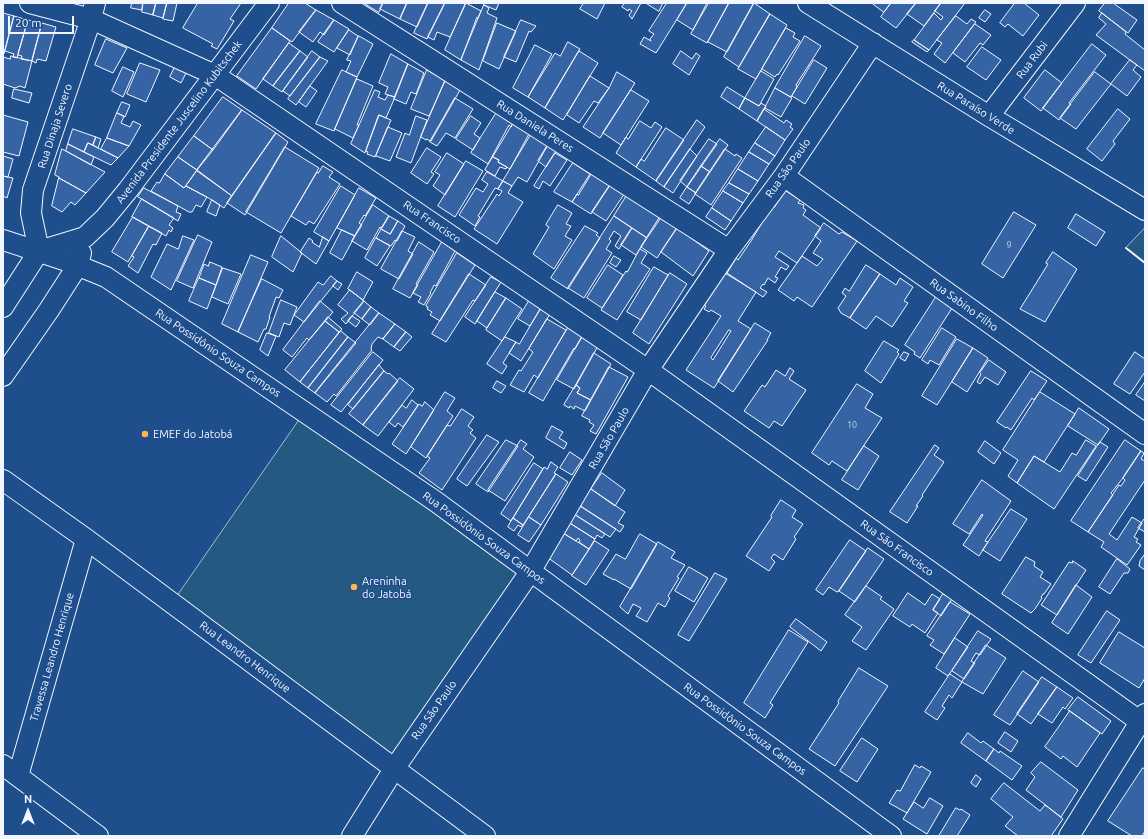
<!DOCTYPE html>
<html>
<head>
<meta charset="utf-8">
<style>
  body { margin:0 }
  #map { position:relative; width:1148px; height:839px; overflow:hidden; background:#1f4e8c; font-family:Ubuntu,sans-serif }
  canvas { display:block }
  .frame { position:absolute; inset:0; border:4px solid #f2f6ff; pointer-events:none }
  .north { position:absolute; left:8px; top:791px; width:40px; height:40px; -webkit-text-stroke:3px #1f4e8c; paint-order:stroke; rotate:0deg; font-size:11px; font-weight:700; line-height:16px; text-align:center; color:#f2f6ff }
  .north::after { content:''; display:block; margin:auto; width:14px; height:18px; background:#f2f6ff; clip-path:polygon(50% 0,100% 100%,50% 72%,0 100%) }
  .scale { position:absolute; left:8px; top:16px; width:66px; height:18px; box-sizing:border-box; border:2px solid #f2f6ff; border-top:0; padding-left:5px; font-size:12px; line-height:14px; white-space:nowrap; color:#f2f6ff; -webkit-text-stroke:3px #1f4e8c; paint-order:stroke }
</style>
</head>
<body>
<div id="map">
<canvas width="1148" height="839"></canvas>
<div class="frame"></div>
<div class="north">N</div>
<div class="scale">20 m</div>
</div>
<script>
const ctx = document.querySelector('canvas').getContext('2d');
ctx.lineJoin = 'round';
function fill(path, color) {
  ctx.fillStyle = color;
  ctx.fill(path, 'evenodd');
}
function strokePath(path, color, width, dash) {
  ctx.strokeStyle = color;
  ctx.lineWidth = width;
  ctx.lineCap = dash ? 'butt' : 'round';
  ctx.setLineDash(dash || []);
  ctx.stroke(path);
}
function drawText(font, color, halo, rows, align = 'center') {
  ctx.font = font + ' Ubuntu,sans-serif';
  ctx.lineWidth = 3;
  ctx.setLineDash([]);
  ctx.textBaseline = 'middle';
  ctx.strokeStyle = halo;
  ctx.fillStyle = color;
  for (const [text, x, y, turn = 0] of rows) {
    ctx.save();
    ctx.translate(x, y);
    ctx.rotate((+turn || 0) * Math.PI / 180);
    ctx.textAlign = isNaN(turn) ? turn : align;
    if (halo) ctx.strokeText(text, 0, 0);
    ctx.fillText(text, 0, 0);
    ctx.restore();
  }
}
const green = new Path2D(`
  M1145 228V263L1126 248Z
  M302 416 521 577 397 758 178 595Z`);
fill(green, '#245a82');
strokePath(green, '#a8bbd7', 1);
const building = new Path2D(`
  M132 3H143L142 10 131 8Z
  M143 3H156L153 15 142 12Z
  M156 3H167L163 18 153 15Z
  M167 3H177L173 21 163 19Z
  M198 3H241L230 19 234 21 217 49 211 46 213 44 183 28Z
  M289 3H305L316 10 292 42 272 28Z
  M364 3H383L379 12Z
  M383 3H407L400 19 380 9Z
  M407 3H428L417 27 400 19Z
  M428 3H445L427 39 414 33Z
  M445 3H466L450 37 437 32 434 40 428 37Z
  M466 3 481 11 478 18 477 17 461 60 445 50Z
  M485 3H499L496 10 484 5Z
  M584 3H605L597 19 580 9Z
  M625 3H641L632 19 629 15 632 11 629 9 628 11 622 7Z
  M646 3H663L659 11Z
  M667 3H687L656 53 640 44 644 37 651 41 650 39 654 34 649 31Z
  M687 3H707L693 30 677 20Z
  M709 3H729L707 43 691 34Z
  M729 3H754L727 52 708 42Z
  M754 3 770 14 739 67 724 57Z
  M872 3H891L884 12Z
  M891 3H916L896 28 881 17Z
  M916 3H941L924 26 907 14Z
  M941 3H965L929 50 914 40 934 13 941 20 943 17 935 11Z
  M1015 3H1024L1039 15 1023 36 1008 24 1005 27 1000 23Z
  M1105 3H1113L1137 20 1128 33 1099 11Z
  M484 5 489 8 487 13 497 18 479 70 461 60Z
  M316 10 334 20 324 35 320 32 313 42 299 32Z
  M985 10 991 14 985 22 979 18Z
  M3 13 14 16 4 54H3Z
  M1102 13 1126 32 1125 34 1145 50V71L1096 35 1106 24 1099 18Z
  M770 14 787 25 756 79 738 69Z
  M14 16 28 20 17 58 13 57 14 54 5 51Z
  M956 16 967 24 971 19 976 22 945 63 934 54 942 43 937 40Z
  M28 20 42 23 32 61 21 59 22 56 18 55Z
  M334 20 349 29 334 52 318 42Z
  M521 20 536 26 531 32 529 31 516 62 504 57Z
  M42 23 56 27 46 61 37 59 36 63 32 61Z
  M497 23 516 31 499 69 483 61Z
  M975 24 991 35 983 45 980 43 965 62 953 53Z
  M272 28 290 41 256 89 237 76Z
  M786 28 795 33 793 37 800 41 778 75 777 74 775 77 762 69Z
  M349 30 358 36 350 55 337 48Z
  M359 36 373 44 357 77 346 72 351 61 347 60Z
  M805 36 821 46 796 85 797 87 791 97 775 88Z
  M106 39 127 48 113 73 95 65Z
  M914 40 929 50 927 52 912 42Z
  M568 42 580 49 545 108 528 97 555 53 560 56Z
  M289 43 300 51 273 86 263 79Z
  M1092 44 1106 55 1069 103 1071 104 1059 120 1043 108Z
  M535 45 552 54 528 97 513 88Z
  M982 47 1001 60 986 80 967 67Z
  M300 51 308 57 282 92 273 86Z
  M312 51 320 57 290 96 283 91Z
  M579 51 598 63 563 120 545 108Z
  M681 51 692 59 696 53 700 56 689 75 673 64Z
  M391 54 408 64 395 97 385 94 388 87 379 83Z
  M11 56 32 61 25 88 20 86 15 88 3 84V57L10 59Z
  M320 57 328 61 296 105 288 99Z
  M814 60 827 68 805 104 792 96Z
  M1130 60 1137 65 1133 70 1141 77 1127 96 1111 84Z
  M140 63 160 70 146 102 127 94Z
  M408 64 424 73 416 94 411 92 406 104 394 99Z
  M176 65 187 71 181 83 170 77Z
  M123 67 134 72 123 97 112 91Z
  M342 70 357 77 334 131 316 124Z
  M427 70 445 81 429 116 411 109Z
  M1045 70 1062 83 1041 111 1024 98Z
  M761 71 774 79 759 106 745 98Z
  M617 72 635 83 600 138 583 127 609 88Z
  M1095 72 1111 84 1076 129 1060 118Z
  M590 76 609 88 598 103 594 101 579 123 567 115Z
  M357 79 373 86 357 125H359L353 138 335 129Z
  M445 81 460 90 431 141 426 139V140L421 137Z
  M310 86 317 91 306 107 299 102Z
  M727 87 745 98 739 109 721 97Z
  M775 88 792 98 781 117 765 108Z
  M14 89 32 93 29 103 12 98Z
  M375 90 380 92 378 97 385 100 388 95 395 97 386 118 379 115 365 153 351 144Z
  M631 90 649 101 621 145 603 133Z
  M223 97 242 110 213 150 194 136Z
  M455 98 473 109 455 138 446 133 437 146 430 142Z
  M745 98 759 106 761 103 766 106 757 121 739 109Z
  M122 102 130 105 125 117 117 113Z
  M764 109 784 123 786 120 792 124 790 127 793 129 785 140 757 121Z
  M1118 109 1130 119 1113 141 1115 144 1102 161 1087 149Z
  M242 110 276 133 232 196 197 170Z
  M497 112 514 122 511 127 509 125 488 164 471 153Z
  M117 113 124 116 121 123 130 127 133 121 141 125 129 146 107 138Z
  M3 115 28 122 19 156 3 152Z
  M379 115 391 120 375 157 367 154 368 152 366 151Z
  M416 116 427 120 411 163 396 157 405 133 409 135Z
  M471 116 481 123 474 134 480 138 473 150 456 139Z
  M697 120 705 127 664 187 656 181Z
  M640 121 651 128 655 122 662 127 636 167 616 153 626 137 628 139Z
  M514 122 530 132 510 169 498 162 499 160 493 157Z
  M388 127 402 133 390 161 376 156Z
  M766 127 785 140 775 156 755 143Z
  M666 128 684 140 656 181 636 167 641 159 644 161Z
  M73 129 96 137 93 145 88 143 84 152 68 144Z
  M276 133 288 142 245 215 227 203Z
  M532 133 549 143 527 182 518 177 512 186 503 181Z
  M194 136 213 150 197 170 178 157Z
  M96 137 101 139 98 148 93 145Z
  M107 138 129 146 118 158 101 149Z
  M709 139 717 144 687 187 680 181Z
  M720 139 728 145 710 172 701 166Z
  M88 143 118 158 111 165 84 152Z
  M549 143 558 148 546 167 538 161Z
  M755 143 775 156 769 164 749 152Z
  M68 144 94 157 91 165 66 151Z
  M285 147 319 168 281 233 246 212Z
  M427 148 441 157 431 172 434 174 427 184 411 173Z
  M62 149 105 172 86 193 59 178V177L55 175Z
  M690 149 697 156 673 193 664 187Z
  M725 149 735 156 736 154 742 158 711 205 695 194Z
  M749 152 769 164 758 181 738 169Z
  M447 153 464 164 445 195 433 186 440 175 435 172Z
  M555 153 567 160 550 186 543 181 539 189 534 186Z
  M3 156 13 159 8 177 3 176Z
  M178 157 197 170 184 188 165 174Z
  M493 157 499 160 498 162 507 167 506 169 500 167 495 176 485 170Z
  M466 161 483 171 455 217 438 206Z
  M573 163 590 174 572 202 554 192Z
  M323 166 333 172 329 177 340 184 314 224 309 221 306 225 291 216 317 172 318 173Z
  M701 166 710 172 696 193 687 187Z
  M738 169 758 181 749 194 729 183Z
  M594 170 612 182 591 214 572 202 577 194 578 195Z
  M197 171 232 196 224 208 212 200 186 186Z
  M487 172 503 181 498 189 495 188 478 216 480 217 475 226 459 215 476 188 483 192 488 184 482 180Z
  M165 174 184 188 186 186 207 197 201 207 196 205 192 212H189L151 191 157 182 159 183Z
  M3 176 13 178 7 198 3 196Z
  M59 178 86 193 75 205 71 202 62 212 52 206Z
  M503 181 512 186 508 193 523 202 497 244 474 229 497 194 499 196 502 191 498 189Z
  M612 182 627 190 606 221 592 212Z
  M729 183 749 194 743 203 723 191Z
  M341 186 355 195 329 241 314 232Z
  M687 187 696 193 689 204 680 198Z
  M144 188 178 206 176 212 181 214 178 221 138 197Z
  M359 188 376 198 365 216 364 215 359 223 362 225 355 236 337 228Z
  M723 191 743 203 731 221 712 208Z
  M786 191 800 200 798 203 804 205 803 208 806 210 803 215 821 228 797 263 779 251 775 257 789 266 786 270 781 267 775 277 778 278 775 283 768 278 764 285 763 284 760 288 767 292 763 297 727 273 736 258 738 260 751 241 772 206 774 207Z
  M629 192 662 216 647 238 614 216Z
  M142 199 174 218 169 225 173 228 171 232 169 230 166 236 132 217Z
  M212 200 220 205 216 216 207 212Z
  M373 205 389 216 382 228 380 227 367 250 352 241Z
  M558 205 572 213 566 224 571 226 565 236 572 240 554 269 533 254 549 227 546 225Z
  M712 208 731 221 725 230 706 217Z
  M1014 212 1036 225 1003 278 982 264Z
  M1076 214 1105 232 1096 246 1068 228Z
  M389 216 398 221 390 234 381 229Z
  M614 216 632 228 619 249 615 246 621 236 614 231 609 239 611 241 606 249 612 253 584 298 568 288Z
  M133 217 149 226 128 262 112 252Z
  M660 217 677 228 657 258 641 247Z
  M398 221 405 226 397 241 395 240 391 246 376 238 381 229 390 234Z
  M824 223 839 234 842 232 857 241 812 307 797 297 794 301 778 290 802 256 817 266 823 259 813 253 821 241 815 236Z
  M149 226 162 233 156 245 153 244 138 273 128 266 134 257 132 256Z
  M585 226 598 233 596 235 600 238 568 289 551 278Z
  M632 228 647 238 636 255 621 245Z
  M677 228 709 251 693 276 661 252Z
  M342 230 355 236 342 260 330 253Z
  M402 231 415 237 408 251 413 254 399 279 381 269Z
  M198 235 212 242 193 288 177 281Z
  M183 236 194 240 171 290 151 277 167 244 178 249Z
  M281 236 302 253 293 272 272 257Z
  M323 237 329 241 316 264 300 252 309 238 313 241 312 242 319 247Z
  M376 238 390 246 377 266 365 258Z
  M419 242 434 252 416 284 418 285 410 298 393 289Z
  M442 242 455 251 436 286 434 285 430 293H431L424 305 418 302 421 297 413 293Z
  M640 249 647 253 641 263 650 269 617 320 601 310 626 271 627 272Z
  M1053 252 1077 269 1045 322 1020 309 1048 264 1046 263Z
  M457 253 475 265 440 321 430 315 432 312 427 309 428 307 426 306Z
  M251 255 268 262 238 332 222 324Z
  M614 256 621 260 616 267 610 263Z
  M210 262 222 267 216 285 199 278 204 264 208 266Z
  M608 265 623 275 602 308 587 298Z
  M866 265 880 274 850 318 841 313 838 308 846 296 842 293 845 288 849 291Z
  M654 267 668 275 641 320 627 312Z
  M223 268 241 274 228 304 212 297Z
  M357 272 373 282 363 300 348 289Z
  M670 273 687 284 649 344 633 333Z
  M725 273 756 292 738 321 751 329 714 388 686 370 721 316 711 310 709 312 704 309 706 306 704 305ZM729 330 731 331 713 360 711 358Z
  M469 274 486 285 475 301 473 300 446 342 432 334Z
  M880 274 896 285 900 278 913 287 904 301 908 303 892 327 876 316 866 329 850 318Z
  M331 276 337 281 304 322 294 315 318 282 323 285Z
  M491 277 501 282 475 324 465 317Z
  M199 278 216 285 207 309 189 301Z
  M262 279 283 290 279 298 276 297 269 317H270L266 329H264L258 342 238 332Z
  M337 281 342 284 338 290 333 286Z
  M350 290 364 301 346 324 341 319 348 313 338 305Z
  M495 292 506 298 487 328 477 321Z
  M938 294 954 305 920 358 914 354 915 352 905 345Z
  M506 298 522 309 502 341 486 330Z
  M281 300 297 307 290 325 284 323 279 337 269 333Z
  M320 301 333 312 309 340 307 338 292 357 283 350Z
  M364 301 371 307 362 319 354 313Z
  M529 301 541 308 530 326 518 319Z
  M371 307 379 313 370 325 362 319Z
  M541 308 550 314 521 361 509 353 516 342 519 344Z
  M379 313 395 324 383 339 378 337 372 344 371 349 372 350 336 396 334 394 327 402 315 393Z
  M352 316 360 321 356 327 348 321Z
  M328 317 342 329 339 332 325 321Z
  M547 319 566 330 538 378 534 375 524 392 510 385 519 370 521 371 533 352 529 349Z
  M325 321 339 332 300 382 285 370Z
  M755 323 771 333 767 340H768L733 392 718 381Z
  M395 324 406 332 394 347 383 339Z
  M568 328 582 337 575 349 574 348 543 401 529 393Z
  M942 328 956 337 939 365 930 360 928 364 922 360Z
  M341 331 348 337 308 388 300 382Z
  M406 332 412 337 400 351 394 347Z
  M267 333 276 336 268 356 260 350Z
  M348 337 356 343 315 393 308 388Z
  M505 337 516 342 503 363 507 366 502 374 487 364Z
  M582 337 598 346 574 389 557 380Z
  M957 339 973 348 937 405 922 396Z
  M884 341 899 350 897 352 899 354 881 383 865 371Z
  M973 348 988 358 967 392 952 382Z
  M373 352 383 360 341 412 331 405Z
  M904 352 909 354 905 361 900 358Z
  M1135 352 1145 359V372L1130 394 1114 384Z
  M594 353 611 364 591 400 577 393 580 388 576 385Z
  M989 360 1006 372 998 385 985 377 980 384 977 382 981 374 980 373Z
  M379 365 384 371 353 409 348 405Z
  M609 367 628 377 596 434 590 431 594 425 589 422 590 420 582 416Z
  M790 368 794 371 789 379 806 390 782 426 774 421 769 428 744 411 762 385 765 387 776 370 785 376Z
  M384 371 388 374 389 373 398 381 363 425 349 414Z
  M1031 371 1047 381 1034 400 1032 398 1011 430 1007 427 1006 428 997 422Z
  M400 378 414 389 378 436 363 425Z
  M497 381 506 386 501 393 493 388Z
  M1145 382V401L1136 395Z
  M857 384 873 394 865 408 882 418 847 471 832 461 829 465 812 453Z
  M576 385 580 388 577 393 591 400 585 411 575 406 574 409 570 406 569 408 564 405Z
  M445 392 455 398 447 411 453 416 426 458 411 447Z
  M1040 392 1075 414 1044 462 1034 456 1017 483 1008 476 1018 460 1003 450Z
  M412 400 418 405 403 427 398 423 395 427 389 422 402 405 406 408Z
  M425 402 434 410 406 454 392 444 419 404 422 406Z
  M1079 408 1109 429 1098 445 1068 426Z
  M462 409 474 417 468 426 473 430 470 433 476 438 442 490 419 473 430 458 427 456 447 425 450 426Z
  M552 426 563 432 559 438 567 443 564 449 546 438Z
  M487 435 499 442 467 486 457 479Z
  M506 440 518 446 488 492 476 484Z
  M521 440 527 444 523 449 534 457 505 501 488 490Z
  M1086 440 1096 446 1054 509 1017 483 1034 456 1060 472 1072 453 1076 455Z
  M1125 440 1141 451 1123 478 1111 493 1113 495 1088 532 1071 521Z
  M985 441 1001 453 994 464 978 452Z
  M1100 442 1108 447 1086 481 1078 476Z
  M935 445 939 448 934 455 944 462 922 495 923 496 916 506H918L907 523 890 512Z
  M864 446 879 456 858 490 842 480Z
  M1141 451 1144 453 1141 459 1145 461V480L1109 534 1117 540 1132 517 1142 523 1134 537 1138 539 1136 542 1141 545 1127 565 1101 547 1104 542 1088 532 1119 485 1121 486 1125 480 1123 478Z
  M570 452 582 460 572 475 560 468Z
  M551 462 558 467 554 473 556 474 523 525 513 518 544 467 547 469Z
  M534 463 543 469 511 521 501 514Z
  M602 473 625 490 615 506 591 489Z
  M556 474 568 482 541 525 529 517Z
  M982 480 1011 501 985 541 988 542 979 556 963 545 983 515 982 514 969 534 953 524Z
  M591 489 625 512 618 523 624 526 620 532 580 506Z
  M781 500 796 510 792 517 803 524 794 537 796 539 783 560 774 554 771 558 775 562 769 571 746 556 772 517 771 516Z
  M579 505 616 529 610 537 574 514Z
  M1011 509 1027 519 1000 561 983 550Z
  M574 514 605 534 602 538 597 535 595 539 568 522Z
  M529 517 541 525 529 542 518 535Z
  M513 518 523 525 521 527 518 525 514 531 508 527Z
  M1145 518V532L1138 528Z
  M568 522 595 539 589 549 579 542 580 540 578 538 576 541 563 533Z
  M563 533 589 549 572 575 547 557Z
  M640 534 657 544 631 589 614 579V580L603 574 616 554 625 559Z
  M850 540 866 551 839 591 837 592 829 587 823 595 816 590Z
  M595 541 609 550 586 585 572 576Z
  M658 542 675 552 671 558 685 565 677 577 679 578 668 596 670 598 665 607 658 603 647 622 636 616 641 608 633 604 628 614 620 607Z
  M868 548 884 559 855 602 839 591Z
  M1145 554V570L1139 566 1140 561Z
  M1026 557 1035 562 1034 566 1043 572 1040 577 1051 584 1044 594H1043L1041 597 1042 598 1035 609 1031 613 1002 594Z
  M1117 559 1130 569 1128 573H1124L1110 594 1099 587Z
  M1073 561 1086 570 1057 615 1041 605 1069 562 1072 563Z
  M689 567 708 578 694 602 675 591Z
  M715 573 727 579 689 641 678 635Z
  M1076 585 1092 597 1068 634 1052 623Z
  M866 586 882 597 880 599 894 609 866 650 852 641 862 627 845 615Z
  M908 593 925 605 932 594 940 599 933 610 938 613 925 633 912 624 910 627 893 616Z
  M943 594 952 599 941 616 933 610Z
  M950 602 970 614 944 654 930 645 934 640 927 636Z
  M1107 611 1120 620 1091 663 1078 655Z
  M796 619 827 642 821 651 790 627Z
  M789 630 808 642 770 703 773 705 765 718 744 703Z
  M978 631 991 639 980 655 976 653 971 661 975 663 964 679 952 671Z
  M1119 632 1145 648V678L1139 688 1100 663Z
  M955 638 968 647 948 676 936 668Z
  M986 645 1006 658 983 694 962 682Z
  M859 668 888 686 835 766 809 749 839 703 838 702Z
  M1023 671 1039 682 1010 725 994 715Z
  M950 674 962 682 952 698 949 695 942 706 945 708 937 720 925 712Z
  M1042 677 1057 687 1031 724 1017 714Z
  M1057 687 1073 698 1065 709 1063 707 1052 723 1038 714Z
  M1078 697 1111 721 1102 734 1068 710Z
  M1070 711 1100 733 1077 767 1063 756 1061 759 1045 747Z
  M1005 732 1018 741 1011 752 998 743Z
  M968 733 981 743 983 741 994 749 986 761 961 743Z
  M862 738 878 749 857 782 840 771Z
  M994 749 999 753 1000 751 1022 766 1012 780 986 761Z
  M1041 762 1078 790 1061 817 1026 790 1035 777 1031 773Z
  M915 765 920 768 921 766 931 772 907 813 889 803 897 790 900 791Z
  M1143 768 1145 769V831L1142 836H1132L1108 821Z
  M976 775 981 779 976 787 971 783Z
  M1004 783 1040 811 1045 805 1063 819 1051 836H1018L1005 826 1013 817 991 799Z
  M930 798 943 806 927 834 903 819 914 802 923 808Z
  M956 808 960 810 961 809 970 815 957 836H939Z`);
fill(building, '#3563a3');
strokePath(building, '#f2f6ff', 1);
const street = new Path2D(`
  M30 3 91 19 215 75 648 370 1145 725
  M342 3 729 250
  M808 3 989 116 1145 210
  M989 116 1075 3
  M784 176 1145 434
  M3 240 64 260 106 277 435 501 891 836
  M39 251 31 213 33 190 91 19 95 3
  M3 307 39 251 85 237 105 218 128 190 269 3
  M3 376 49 310 78 265 81 253
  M3 480 86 539 485 836
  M3 765 98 836
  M18 776 86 539
  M352 836 394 769 530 572 648 370 729 250 784 176 873 43
  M1069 836 1145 714`);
strokePath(street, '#f2f6ff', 22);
strokePath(street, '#1f4e8c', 20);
strokePath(new Path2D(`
  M1126 248 1145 263`), '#f2f6ff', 2);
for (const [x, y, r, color] of [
  [145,434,4,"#ffb74d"],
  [354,587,4,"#ffb74d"]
]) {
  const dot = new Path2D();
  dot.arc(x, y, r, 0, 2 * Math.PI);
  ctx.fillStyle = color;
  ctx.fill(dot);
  strokePath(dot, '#1f4e8c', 1.5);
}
drawText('9px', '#c3d1e8', null, [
  ["9",1009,245],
  ["10",852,425]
]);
drawText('11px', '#f2f6ff', '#1f4e8c', [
  ["Rua Rubi",1032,60,-53],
  ["Rua Paraíso Verde",976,108,32],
  ["Avenida Presidente Juscelino Kubitschek",179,122,-53],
  ["Rua Dinaja Severo",55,126,-72],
  ["Rua Daniela Peres",535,126,32],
  ["Rua São Paulo",788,168,-55],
  ["Rua Francisco",432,222,34],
  ["Rua Sabino Filho",964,305,36],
  ["Rua Possidônio Souza Campos",218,353,34],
  ["Rua São Paulo",609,438,-60],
  ["Rua Possidônio Souza Campos",484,538,36],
  ["Rua São Francisco",897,548,36],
  ["Travessa Leandro Henrique",52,657,-74],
  ["Rua Leandro Henrique",245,657,37],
  ["Rua São Paulo",434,710,-55],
  ["Rua Possidônio Souza Campos",745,729,36]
]);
drawText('11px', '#f2f6ff', '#1f4e8c', [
  ["EMEF do Jatobá",153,434],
  ["Areninha",362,581],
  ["do Jatobá",362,594]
], 'left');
</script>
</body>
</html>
